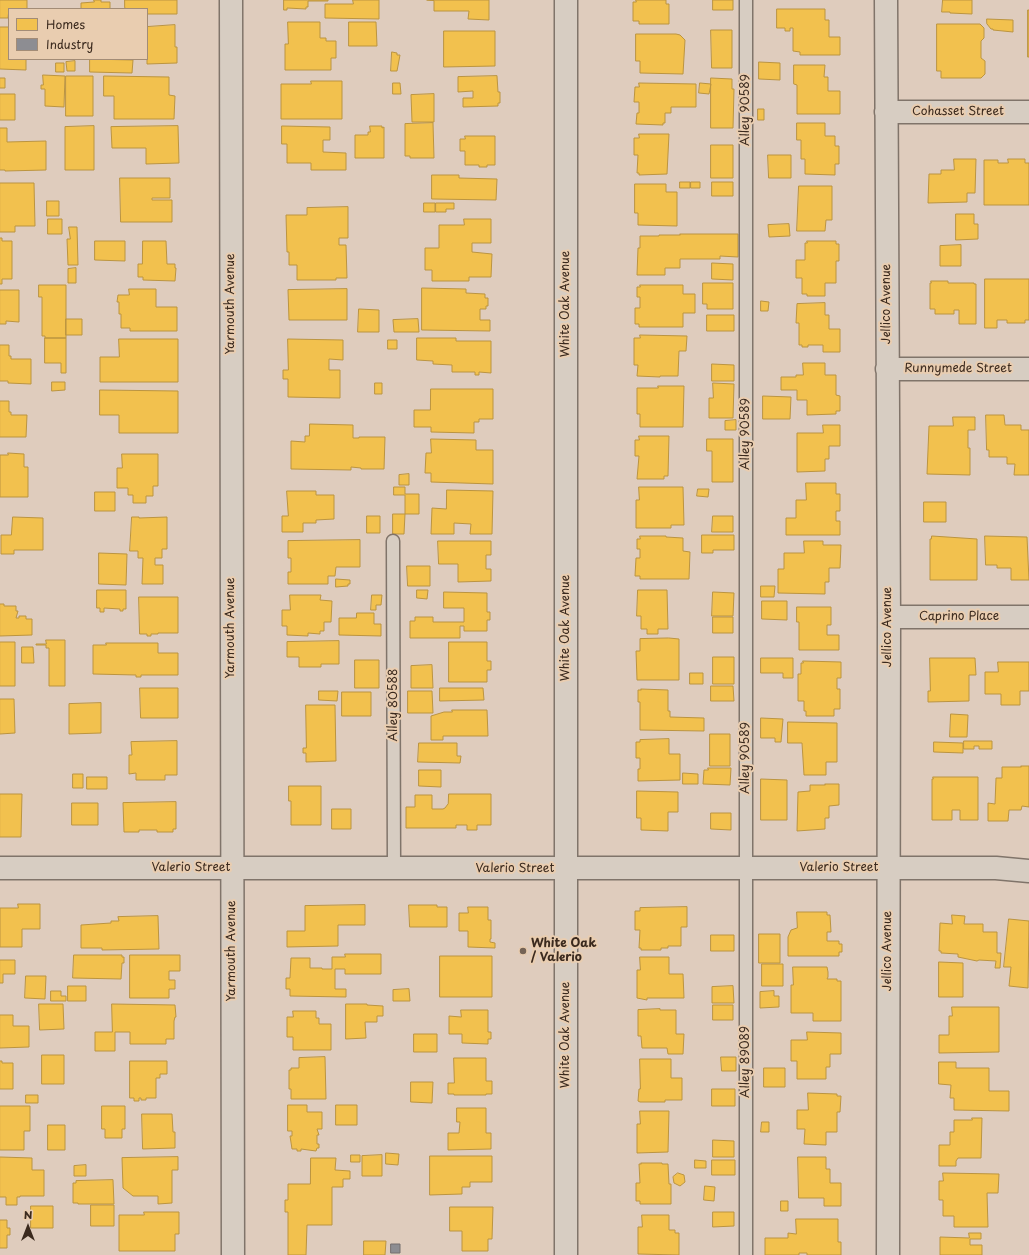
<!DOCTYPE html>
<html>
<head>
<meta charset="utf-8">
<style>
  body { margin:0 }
  #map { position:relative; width:1029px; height:1255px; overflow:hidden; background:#dfccbd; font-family:"Playpen Sans",sans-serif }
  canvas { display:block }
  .legend { position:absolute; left:8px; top:8px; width:140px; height:52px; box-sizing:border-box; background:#e9cdb0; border:1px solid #a38c76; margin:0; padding:5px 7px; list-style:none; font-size:12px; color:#3b2a1e }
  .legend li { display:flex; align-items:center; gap:8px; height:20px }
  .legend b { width:20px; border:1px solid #a38c76 }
  .north { position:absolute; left:8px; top:1207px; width:40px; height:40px; -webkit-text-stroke:3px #e9cdb0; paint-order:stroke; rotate:0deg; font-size:11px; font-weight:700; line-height:16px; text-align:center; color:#3b2a1e }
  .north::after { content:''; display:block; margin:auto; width:14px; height:18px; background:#3b2a1e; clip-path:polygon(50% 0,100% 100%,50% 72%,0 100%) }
</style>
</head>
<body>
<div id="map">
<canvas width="1029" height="1255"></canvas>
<ul class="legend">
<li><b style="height:11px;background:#f2c14e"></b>Homes</li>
<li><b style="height:11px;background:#8d8d92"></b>Industry</li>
</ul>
<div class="north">N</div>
</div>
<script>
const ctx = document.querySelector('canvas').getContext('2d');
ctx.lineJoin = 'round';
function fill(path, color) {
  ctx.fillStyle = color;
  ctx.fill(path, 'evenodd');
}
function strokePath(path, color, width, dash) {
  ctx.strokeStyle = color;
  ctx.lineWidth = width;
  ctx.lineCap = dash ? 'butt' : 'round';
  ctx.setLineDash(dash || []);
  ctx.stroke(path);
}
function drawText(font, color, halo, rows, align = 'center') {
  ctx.font = font + ' "Playpen Sans",sans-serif';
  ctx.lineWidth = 4;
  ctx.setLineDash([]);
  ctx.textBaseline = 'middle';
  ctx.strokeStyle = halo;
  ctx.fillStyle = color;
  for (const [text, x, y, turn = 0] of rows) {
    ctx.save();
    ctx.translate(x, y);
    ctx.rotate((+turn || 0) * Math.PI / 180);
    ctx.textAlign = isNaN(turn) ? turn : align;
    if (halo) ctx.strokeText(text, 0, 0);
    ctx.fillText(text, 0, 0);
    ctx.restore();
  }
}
const homes = new Path2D(`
  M0 0H27V9H9L8 18H0Z
  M94 0H101V2H110V9H81V3L94 2Z
  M125 0H177V14H147V9H127L125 8Z
  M284 0H328V1H308V7H306V9L287 8V10H284Z
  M353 0H379V19L325 18V4H353Z
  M427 0H489V20L468 19 469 11H434V1Z
  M636 0H666V4H669V24H639V21H633V2H636Z
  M713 0H733V10H713Z
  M943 0H972V14L950 13V12H942Z
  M777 9H825V20H829V37H840V55H800V52L793 51V28H790V31H785V28H777Z
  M1028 10H1029V57H1028Z
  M987 19 1013 20V32L993 30V29H991L987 24Z
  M288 22H320V38H326V41H336V58H331V70H285V44H288Z
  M349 22H376L377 46H349Z
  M937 24H980L984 28V38L981 41V58L985 61V74L981 78H941V71H937Z
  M175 25V47H177V63L147 64V27Z
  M0 27H9V59H26V70L0 69Z
  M711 30H732V68H712Z
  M444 31H495V66L444 67Z
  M636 34H676L680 35 685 40 683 74 640 73V61H636Z
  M392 52 397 53V55H400L397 71H391Z
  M90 59 133 60 132 73 90 72Z
  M75 61V71H67L66 62Z
  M759 62 780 63V80L759 79Z
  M56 63H64V72H56Z
  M794 65H825L824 77H828V91H840V114H797V85L794 84Z
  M43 75 65 76 64 107 45 106V89H41V85H43Z
  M66 76H93V116H66Z
  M104 76 169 77V95L175 96 174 119H114V96H104Z
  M497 76 498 92H500V103H498V106L463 107V98H473V91L458 92V77Z
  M0 78H5V88H0Z
  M711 78 732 79V89H734L733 128H711Z
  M311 81H342V119H281V84H311Z
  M393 83H400L401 94H393Z
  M639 83 696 84V107H671V113H665V123H663V125L636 124 637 113H639V102H634L635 87H639Z
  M700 83 711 84 709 94 699 93Z
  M0 94H15V120H0Z
  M434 94V122H412L411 95Z
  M758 109H764V120H758Z
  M433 123 434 158H410V156H405V124Z
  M797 123H825V136H835V146H839V164H835V175L805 174V159H801V140H797Z
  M94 126V170H65V127Z
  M178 126 179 163 146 164V148H112L111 127Z
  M282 126 330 127V140H323V152L346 153V170H311V163H287V144H282Z
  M370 126H382V128L384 127V158H355V135H368V132H370Z
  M0 128H7V142L46 141V170L5 171V170H0Z
  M639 134H669L667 174 639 175V173H637L638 155H634V138H639Z
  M465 136H495V165H487V167H479V165H465V151H460V139H465Z
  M711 145H733V178H711Z
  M768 155H791V178H769Z
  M954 159H976L975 193H967V202L928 203 929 174H941V170H954Z
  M1008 159H1025V163H1029V205H984V160H998V163H1008Z
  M432 175H459V178L497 179 496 200 432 199Z
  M120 178H170V198H152V200H172V222H121Z
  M680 182H690V188H680Z
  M691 182H700V188H691Z
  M712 182H733V196H712Z
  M0 183H34L35 226H15V232H0Z
  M635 184H666V192H677V226L638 225V213H635Z
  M799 186H832V220H826L825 231H797Z
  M47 201H59V216H47Z
  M424 203H435V212H424Z
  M436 203H454V209H446V212H436Z
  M348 207V238H339V245H346L347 278H336V280H297V265H289V252H287L286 215H307V208Z
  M956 214H974V224H978V239L956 240Z
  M48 219H62V234H48Z
  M464 219H491V243H472V252L492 254 491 277H469V281H432V270H425V248H439V225H464Z
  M789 224 790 236 769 237 768 225Z
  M69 227H77L78 265H68L67 239H70Z
  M680 234H738V257L720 256V259H680V268H665V275H637L638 248H640V236H659V235H680Z
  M0 238H2V241H12V279H2V284H0Z
  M95 241H125V261L95 260Z
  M143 241H166L167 264H175V268H176L175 281 143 280V277H138V264H142Z
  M807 241H836V244H839V261H836V283H825V296H807V294H802V278H796V260H805V243H807Z
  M961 245V266H940V246Z
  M712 263 733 264V280L712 279Z
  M76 268V283H68V269Z
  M985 279H1029V320H1025V323H1007V320H997V328H985Z
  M931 281H948V283H974V284H976V324H959V310H954V314H935V309H930V283H931Z
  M703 283H733V309H707V304H703Z
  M39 285H66V338H45V336H42V297H39Z
  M640 285H683V294H695V313H683V327H639V324H635V308H640V297H637V287H640Z
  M422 288 466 289V293L485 294V298H488V306H486V309H480V320H490V331L422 330Z
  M129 289H156V307H177V331H130V328H121V314H119V302H117L118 295H129Z
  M347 289V320H289L288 290Z
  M0 290H19V322L6 321V324H0Z
  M761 301 769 302 768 311H761Z
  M825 303V315H829V329H840V352H823V345H808V347H802V345H799V323H796L797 304Z
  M359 309 379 310V332H358Z
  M707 315H734V331H707Z
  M66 319H82V335H66Z
  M418 319 419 332H394L393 320Z
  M640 335 687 336 686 351H679L678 376H660V377L637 376 638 365H634V338H640Z
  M45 338H66V373H61V363H45Z
  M417 338H456V341H491V373L479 372V375H475V372H452V365L433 364V361L417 360Z
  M119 339H178V382H100V357H119Z
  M288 339 343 340V360L329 359V370H340V398L288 397V379H283V370H288Z
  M388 340H397V349H388Z
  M0 345H9V356H11V359H31V384L8 383V381H0Z
  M803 363H825V375H836V395L840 396V411H836V414L807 415V400H797V390H781V377H796V375H803Z
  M712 364 734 365V381H712Z
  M52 382H65V390L52 391Z
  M375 383H382V394H375Z
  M713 383 734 384 733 418H709V398H713Z
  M658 386H684L683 427H640V414H637V388H658Z
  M431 389H493V419H479V422H474V433L431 432V427H414V410H430Z
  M100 390 178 391V433H119V415H100Z
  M763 396 791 397 790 419H763Z
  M0 401H9V412H11V415H27L26 437H0Z
  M986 415H1004L1005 425H1021V430H1029V475H1014L1015 464H1007V457H989V450H987Z
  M953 417H975V430H968V448H970V475L927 474 929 426H953Z
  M736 420V430H725V421Z
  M310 424 353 425V438H359V437H385L384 469H361V468L351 467V470L291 469V441L305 442V436H309Z
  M823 425H840V446H829V459H825V471L797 472V433H823Z
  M639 436H669L668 476H664V479H637L639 456H635V440H639Z
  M431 439 476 440V450H493V484L431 482V473H425L426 453H431Z
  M707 439H733V482H712V451H707Z
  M8 453 24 454V467H28V497H0V455H8Z
  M122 454H158V486H153V496H146V503H133V495H128V488H117V468H122Z
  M409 474V485H399V475Z
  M806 483H836V494H840V511H836V521H840V535H786V518H796V500H806Z
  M394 487H405V494H419V514H405V495H394Z
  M639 487H683L684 525H671V528H636V500H639Z
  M698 489H709L708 497 697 496Z
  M447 490 493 491 492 534H470L471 524 454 523V534H431L432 508 446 509Z
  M287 491H316V495H334V519L316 520V523H303V532H282V516H288Z
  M95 492H115V511H95Z
  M924 502H946V522H924Z
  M393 514H405L404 534H393Z
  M367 516H380V533H367Z
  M713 516H733V532H712Z
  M13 517 43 518V550H14V554H1V535H11Z
  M132 517H139V518L167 517V549H162V558H155V565H163V584H142L143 558H138V551H130Z
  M702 535H734V550H713V553H702Z
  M640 536H666V537L683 538V551L690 552 689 579H640V576H635L636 558H640V549H637V539H640Z
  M932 536 977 539V580H930V539H931Z
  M985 536 1027 537 1029 580H1011V568H997V565H986Z
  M360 540V567H336L335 576H328V584H288V572H291V558H288V541Z
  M438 541H491V555H486V569H491V581L458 582V564H439Z
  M804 541H823V545H841L840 568H829V582H825V594L778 593V569H784V553H804Z
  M99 553 127 554 126 585 99 584Z
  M407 566H430V586H408Z
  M336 579 350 580V584H348V586L336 587Z
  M761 586H775L774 597H761Z
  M97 590H126V609H123V611H120V609L104 608V612H100V608H97Z
  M417 590H428L427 599 417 598Z
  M638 590H667L668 629H658V634H647V629H641V616H637Z
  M444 592 487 593V612H490V620H487V631H464V626H460V638H410V621H415V617H433V622H464V608H444Z
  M713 592 734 593 733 616H712Z
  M290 595H321L320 600 332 601 331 622H324V631H320V634L308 633V636L287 635V626H282V610H290Z
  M372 595H382L381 605H376V610H371Z
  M139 597H178V633H158V634H151V636H147V634H140Z
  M762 601H787V620L762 619Z
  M0 604H4V606H16V611H18L16 618H19V616H26V619H32V635L0 636Z
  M797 607H831V625H827V635H839V650H799V622H797Z
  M357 613H374V624H381V636L339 635V618H356Z
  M713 617H733V633H713Z
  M669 638 679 639V680H637L636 651H640V639Z
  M46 640H65V686H49V648H46V645H36V644H46Z
  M339 641V664H321V667H299V657H287V642Z
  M0 642H15V686H0Z
  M449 642H487V661H491V670H487V682H449Z
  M106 643H158V653H178V675H141V677H136V675L93 674V645H106Z
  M22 647H33L34 663H22Z
  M713 657H734V684H713Z
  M761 658H793V678H783V673H761Z
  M930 658H975L976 675H969V701L928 702V691H930Z
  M355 660H379V688H355Z
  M803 661 841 662V678H837V689H840V709H834V716H806V711H804V701H798V674H801V663H803Z
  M998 662H1029V691H1020V705H1001V694H985V672H998Z
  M432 665 433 688H411V666Z
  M690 673H703V684H690Z
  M711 686H733L734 701H711Z
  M140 688H178V718H141Z
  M440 688H483L484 700 440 701Z
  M641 689 668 690V711H670V717L704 718V731L640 730V702H638V690H641Z
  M319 691H338L337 701 319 700Z
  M408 691H432L433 713H408Z
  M342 692H371V716H342Z
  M0 699H14L15 733 0 734Z
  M101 703V733L69 734V704Z
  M306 705H335L336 761 306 762V753H303V748H306Z
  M452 710H487L488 736H443V740H431V716L444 712H452Z
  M951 714 968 715 967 737H950Z
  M761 718 783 719 781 742H775V738H761Z
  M788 722 837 723V762H826V775H804L802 743H788Z
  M710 734H730V766H710Z
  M669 739V754H680V780L638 781V769H640V758H636V742H640V740Z
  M177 741V775H165V780H136V773L129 774V755H132L131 742Z
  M964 741H992V749H979V746H974V749H964Z
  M934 742 963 743V753L934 752Z
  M419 743H457V756H461L460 763 418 762Z
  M1021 766H1029V807L1022 806 1021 810H1009L1008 821H988V803L995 804 996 778H1002V767H1021Z
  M708 768H731L730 785 703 784 704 770H708Z
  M419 770H441V787L419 786Z
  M683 773 698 774V784H683Z
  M73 774H83V788H73Z
  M87 777H107V789H87Z
  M933 777H978V820H960V810H952V820H932V779H933Z
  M761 779 787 780V820H761Z
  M825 784H839V805L829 806V818H825V829L797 831 798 792 810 791V785H825Z
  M289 786H321V825H291V801H289Z
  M637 791 678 792V812H668V831L641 830V818H637Z
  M0 794H22L21 837H0Z
  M449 794H491V825H477V830H467V825H456V828H406V807H415V795H432V809H443L445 808 448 804Z
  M176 802V829H173V832H157V830H139V832H124L123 803Z
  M72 803H98V825H72Z
  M332 809H351V829H332Z
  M711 813H731V830L711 829Z
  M18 904H40V929H22V947H0V908H18Z
  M365 905V925H338V946L287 947V931H305V906Z
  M409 905H437V907H447V927H410Z
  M468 907H488V920H491V939H490V942L495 943V948L468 947V931H459V913H468Z
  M687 907V927H681V946H668V948H661V950H641V948H639L640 930H635V911H640V908Z
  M797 912H827V915H830L831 932H827V941H839V944H842V952H839V956H788V937L791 930 797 928Z
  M952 915 965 916 964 924H983V932H997V953H1001L1000 968H995L996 961 979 960 977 961 958 957V954L941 953V951H939L940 923 952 924Z
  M158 916 159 949 102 950V948H81V925L111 923V921H119L118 917Z
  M1009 919 1029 921 1028 988 1009 986 1011 967H1004Z
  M759 934H780V963H759Z
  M711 935H734V951H711Z
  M345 954H381V974H345V969H335V989H346V997L290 996V989H286V978H290L291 958H310V968H322V969H332V957H345Z
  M74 955H122V957H124V963H122L121 979 73 978Z
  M130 955H180V971H169V980H175V989H169V998H130Z
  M440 956H492V997H440Z
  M640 957H669V974H683L684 998H647V1000L637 998V970H640Z
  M0 960H15V974H3V983H0Z
  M939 962 963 963V997H939Z
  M762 964H783V986H762Z
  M793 967H827L828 972V977L827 979H837V981H841V1021H813V1013H791V985H793Z
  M26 976H46L45 999 25 998Z
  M68 986H86V1001H68Z
  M733 986 734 1003H712V987Z
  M409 989 410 1001H393V990Z
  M51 991H61V996H66V1001H51Z
  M774 991V996H779V1007L760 1008V992Z
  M39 1004H63L64 1029 40 1030Z
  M112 1004 175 1005 176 1017H175L174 1021V1039H166V1044H130V1032H115V1051H95V1032H112Z
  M346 1004H367V1005L383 1006V1016H377V1022H365L366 1038 346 1039Z
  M713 1005H733V1020H713Z
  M952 1007H999V1052L939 1053V1035H949V1016H952Z
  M660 1009V1010H676V1034H684L683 1054H668L667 1048H642L641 1036H638V1010Z
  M461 1010H488V1032H491V1039H488V1044L462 1043V1034H449V1016L461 1017Z
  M293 1011H316V1018H319V1024H331V1050H293V1037H287V1017H293Z
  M0 1015H13V1026H29V1047L0 1048Z
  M807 1032 841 1033V1054H830V1067H826V1079H797V1061H791V1040H807Z
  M414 1034H437V1052H414Z
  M42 1055H64V1084H42Z
  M325 1057 326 1099H291V1089H289V1070H291V1068H299V1058Z
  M721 1057H736V1071H722Z
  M454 1058H486V1081H492V1094H486V1095H454V1094H448V1083H454Z
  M640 1059H671V1078H682V1100H665V1102H640L638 1101 639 1089H640Z
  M0 1061H2V1063H13V1089H0Z
  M130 1061H167V1074H160V1078H156V1098H146V1100H141V1098H139V1101H134V1098H130Z
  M939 1062H956V1068H989V1091H1009V1111L954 1110V1098H950L951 1085 939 1084Z
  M764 1068H785V1087H764Z
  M411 1082H433L432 1103 411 1102Z
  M712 1089H735V1106H712Z
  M808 1093 837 1094V1096H841L840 1112H837V1132H826V1145L804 1144 805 1129H797V1110H808Z
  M26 1095H38V1103H26Z
  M288 1105H307V1112H322V1129H317L319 1135H317V1144H319V1148H317L316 1151 301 1149V1151H297V1149H292L290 1136H292V1131H288Z
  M336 1105H357V1125H336Z
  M0 1106H30V1131H24V1150H0Z
  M102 1106H125V1129H122V1138H105V1129H102Z
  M457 1108H486V1133H491V1149L448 1150V1133H459L460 1122H457Z
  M640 1111H669L668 1152 637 1153V1124H640Z
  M142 1114H172L173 1132H175V1148L143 1149Z
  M972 1118H982L981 1158H958L956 1161V1166H939V1145H950V1132H954V1120H972Z
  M762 1122H769V1132H761Z
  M48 1125H65V1150H48Z
  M713 1140 734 1141V1157H713Z
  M386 1153 399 1154 398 1165 386 1164Z
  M351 1155H360V1162H351Z
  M382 1155V1176H362V1156Z
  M430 1156H492V1182H470V1187H462V1194L430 1195Z
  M0 1157 32 1158V1170H44V1196H20V1197H17V1205H6V1197H0Z
  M178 1157V1170H172V1203L158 1204V1196H133L123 1188 122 1158Z
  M798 1157H826V1169H830V1183H841V1206H824V1198H799Z
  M311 1158H336L335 1170 350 1171V1179H343V1187H332V1225H307L306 1255H288V1212H285V1200H288V1184H310Z
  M695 1160 706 1161V1168H695Z
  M712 1160H735V1175H712Z
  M641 1163H662V1164H668L669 1184H671V1204H640V1201H636V1183H640L639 1164H641Z
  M86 1165V1176H74V1166Z
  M678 1173 684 1175 685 1182 680 1186 674 1183 673 1177Z
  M943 1173 999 1174 998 1193H987L988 1227H954V1216H943V1200H939V1181H943Z
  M113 1180 114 1204H78V1203H73V1183H76V1181Z
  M705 1186 715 1187 714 1201 704 1200Z
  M781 1201H788V1211H781Z
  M91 1205H114V1226H91Z
  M31 1206H53V1228H31Z
  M450 1207H493L492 1239H488V1251H462V1231H450Z
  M144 1212H179V1234H175V1251H119V1215H144Z
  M713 1212H734V1226L713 1227Z
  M642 1215H669V1230H675V1233H679V1255L638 1254V1227H642Z
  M796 1219H838V1242H841V1255H807V1253H799V1255H765V1238H788V1233L796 1234Z
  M0 1220H7V1228H10V1235H7V1248H0Z
  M969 1233H981V1239H970V1245H982V1255H940V1237L969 1238Z
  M364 1241H386L385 1255H364Z`);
fill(homes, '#f2c14e');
strokePath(homes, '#bb9440', 1);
const industry = new Path2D(`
  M391 1244H400V1253H391Z`);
fill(industry, '#8d8d92');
strokePath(industry, '#746f6f', 1);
const lane = new Path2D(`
  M746 0V1255
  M393 541 394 868`);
const street = new Path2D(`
  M231 0 233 1255
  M886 0 889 617 888 1255
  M886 112H1029
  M887 369H1029
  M889 617H1029`);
const secondary = new Path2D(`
  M0 868H996L1029 871`);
const primary = new Path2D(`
  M566 0V1255`);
strokePath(lane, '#80746a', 15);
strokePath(street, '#80746a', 25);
strokePath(secondary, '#80746a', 25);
strokePath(primary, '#80746a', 25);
strokePath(lane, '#d7cdc2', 12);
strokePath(street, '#d7cdc2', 22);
strokePath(secondary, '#d7cdc2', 22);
strokePath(primary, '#d7cdc2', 22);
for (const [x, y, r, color] of [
  [523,951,4,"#746356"]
]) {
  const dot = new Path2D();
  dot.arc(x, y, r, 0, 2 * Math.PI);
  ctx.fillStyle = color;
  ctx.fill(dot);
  strokePath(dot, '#e9cdb0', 1.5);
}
drawText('12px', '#3b2a1e', '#e9cdb0', [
  ["Alley 90589",746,110,-90],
  ["Cohasset Street",958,112],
  ["Yarmouth Avenue",231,304,-90],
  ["White Oak Avenue",566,304,-90],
  ["Jellico Avenue",887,304,-90],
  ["Runnymede Street",958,369],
  ["Alley 90589",746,434,-90],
  ["Caprino Place",959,617],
  ["Jellico Avenue",888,627,-90],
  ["Yarmouth Avenue",231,628,-90],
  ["White Oak Avenue",566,628,-90],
  ["Alley 80588",394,705,-90],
  ["Alley 90589",746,758,-90],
  ["Valerio Street",191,868],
  ["Valerio Street",839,868],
  ["Valerio Street",515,869],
  ["Yarmouth Avenue",232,951,-90],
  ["Jellico Avenue",888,951,-90],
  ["White Oak Avenue",566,1035,-90],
  ["Alley 89089",746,1062,-90]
]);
drawText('bold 12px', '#3b2a1e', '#e9cdb0', [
  ["White Oak",531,944],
  ["/ Valerio",531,958]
], 'left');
</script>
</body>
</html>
